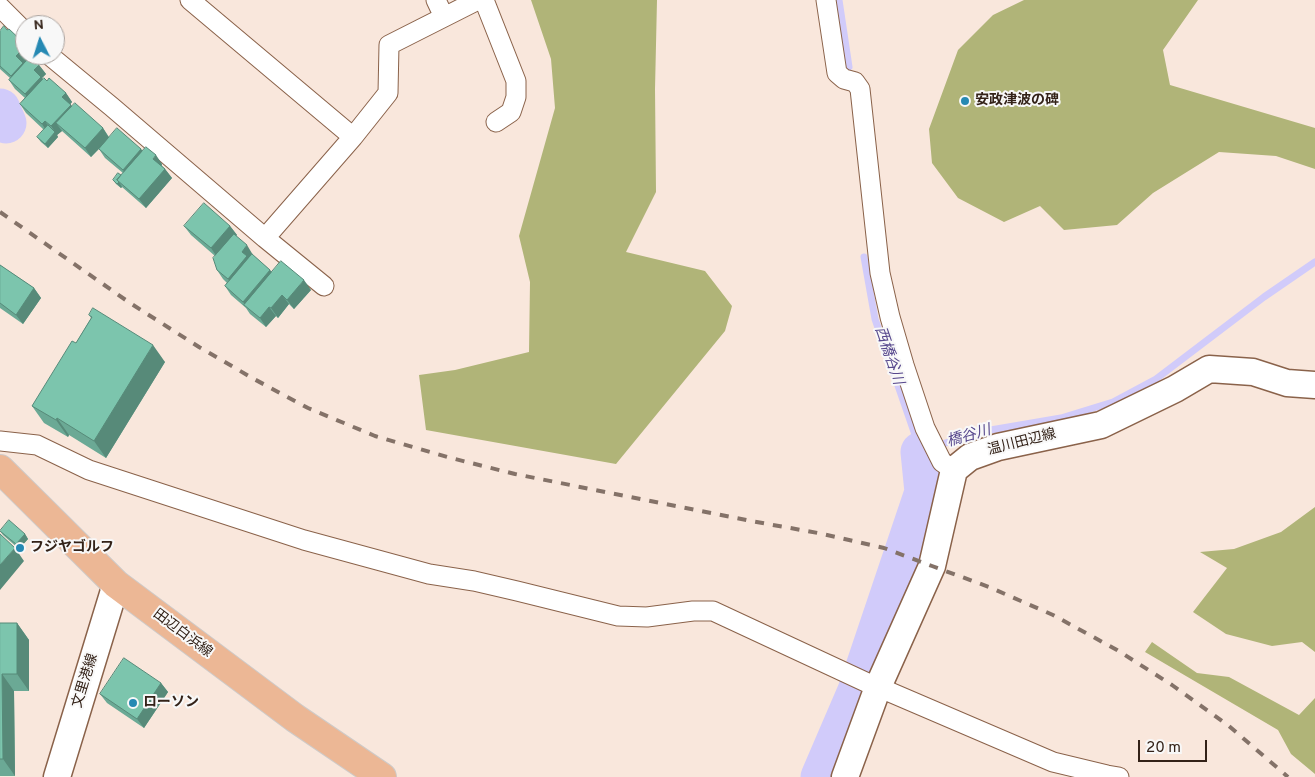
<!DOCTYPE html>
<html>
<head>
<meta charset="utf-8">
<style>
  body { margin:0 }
  #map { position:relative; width:1315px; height:777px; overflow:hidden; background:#f9e7dc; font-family:Overpass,sans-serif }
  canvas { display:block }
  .north { position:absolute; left:15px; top:15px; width:50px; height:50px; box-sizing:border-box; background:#f8f8f8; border:1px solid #a9a29e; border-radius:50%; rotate:355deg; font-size:14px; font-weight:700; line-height:20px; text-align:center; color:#332218 }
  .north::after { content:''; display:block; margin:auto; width:18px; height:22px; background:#2689b3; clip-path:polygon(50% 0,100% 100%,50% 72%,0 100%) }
  .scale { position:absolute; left:1138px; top:740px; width:69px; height:22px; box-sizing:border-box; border:2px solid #332218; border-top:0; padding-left:6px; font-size:15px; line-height:18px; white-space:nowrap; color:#332218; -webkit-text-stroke:4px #f8f8f8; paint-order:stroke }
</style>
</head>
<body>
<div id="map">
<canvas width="1315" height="777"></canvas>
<div class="north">N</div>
<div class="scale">20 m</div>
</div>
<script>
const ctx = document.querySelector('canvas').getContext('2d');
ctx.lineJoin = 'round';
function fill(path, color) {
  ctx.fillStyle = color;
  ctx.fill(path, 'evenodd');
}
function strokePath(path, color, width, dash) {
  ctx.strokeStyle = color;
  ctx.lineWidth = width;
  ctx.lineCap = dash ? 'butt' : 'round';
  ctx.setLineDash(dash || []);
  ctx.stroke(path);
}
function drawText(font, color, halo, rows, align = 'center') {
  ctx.font = font + ' Overpass,"Noto Sans JP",sans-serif';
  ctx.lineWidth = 4;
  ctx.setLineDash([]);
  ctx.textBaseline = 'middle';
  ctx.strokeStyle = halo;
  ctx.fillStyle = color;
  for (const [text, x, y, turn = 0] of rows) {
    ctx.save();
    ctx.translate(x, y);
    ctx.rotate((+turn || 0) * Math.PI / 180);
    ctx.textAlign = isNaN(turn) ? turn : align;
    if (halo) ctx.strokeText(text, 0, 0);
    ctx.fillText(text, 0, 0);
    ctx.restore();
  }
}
fill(new Path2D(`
  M531 0H657L655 89 656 192 626 252 705 271 732 306 725 331 616 464 426 430 419 375 455 370 529 352 530 282 519 236 555 108 551 59Z
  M1024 0H1198L1163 50 1170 85 1315 128V169L1276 156 1219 152 1153 193 1117 225 1064 230 1040 206 1004 222 958 198 932 163 929 129 958 50 993 15Z
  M1315 507V652L1302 642 1272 646 1226 634 1193 612 1227 568 1200 552 1234 549 1281 532Z
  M1152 642 1197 673 1229 677 1299 715 1315 698V774L1291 754 1278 730 1145 652Z`), '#b0b478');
strokePath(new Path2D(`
  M839 0 849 67
  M864 257 875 319 921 452 973 433 1061 418 1113 402 1156 379 1264 297 1315 262`), '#d1cbfa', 7);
strokePath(new Path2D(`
  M0 109 6 123
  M821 777 858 691 925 492 921 452`), '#d1cbfa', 41);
const minor = new Path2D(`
  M436 0 444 17
  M484 0 516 81V97L511 112 496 122
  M826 0 837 73 844 79 855 82 860 89 880 273 890 317 904 365 925 428 942 462 954 470
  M0 7 25 32
  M49 55 112 107 265 238 353 137 190 0
  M353 137 388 93 389 45 478 0
  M265 238 324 286
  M0 441 37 445 89 470 304 540 429 574 474 581 517 591 618 616 647 617 693 611H713L872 685 878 687 1053 762 1107 775 1119 777`);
const secondary = new Path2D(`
  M57 777 116 584
  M845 777 878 687 932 566 954 470 970 457 998 447 1101 425 1175 389 1209 369 1253 372 1287 383 1315 385`);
const primary = new Path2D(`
  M0 469 116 584 295 718 382 777`);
strokePath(minor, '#8a624a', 21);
strokePath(secondary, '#8a624a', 29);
strokePath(primary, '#cecac8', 30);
strokePath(minor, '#fff', 19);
strokePath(secondary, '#fff', 26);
strokePath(primary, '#ecb795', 28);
strokePath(new Path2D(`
  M0 212 130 303 199 347 254 379 308 408 375 436 451 458 515 474 751 521 818 533 884 548 932 566 989 587 1053 615 1117 650 1172 685 1229 726 1288 777`), '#847268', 4, [9, 9]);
fill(new Path2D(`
  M0 31 25 55H33L31 57 39 65 46 74 42 78 43 79 47 81 66 93 72 102 70 104 72 106 103 128 109 137 141 149 142 151 162 164V166L165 169 172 178 146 208 122 187 121 188 116 184 113 180 121 175 123 173 105 158 99 149 91 157 62 131 57 135 58 137 48 148 41 142 37 137 44 130 26 113 20 104 25 98 15 89 9 80 10 78 0 69Z
  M184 226H230L237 235 236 236 253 255 272 272 311 290 294 309 289 304 278 318 276 316 266 327 250 314 246 308 231 295 225 286 227 283 223 279 217 270 215 256 191 235Z
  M0 265 34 288 41 298 23 324 0 308Z
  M89 315 165 362 106 458 69 435 68 437 44 423 32 406 76 343 91 318Z
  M0 531 25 534 28 539 19 549 3 535Z
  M0 623H17L29 640V691H14L15 776H0Z
  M161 683 168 692 144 728 107 703 100 694Z`), '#6ba995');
fill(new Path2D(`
  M25 47V55H33L24 64 17 85 11 76 16 56Z
  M39 65 46 74 42 78 47 86 31 103 25 94 34 70Z
  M66 93 72 102 69 106 62 97Z
  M71 105 77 114 56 123 62 131 57 135 58 137 48 148 45 144 55 132 51 126Z
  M45 121 51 130 48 133 42 124Z
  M103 128 109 138 91 157 85 148Z
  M141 149 148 158 129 179 123 170Z
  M156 155 162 164 160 168 153 159Z
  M165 169 172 178 146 208 139 199Z
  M119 182 122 187 121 188 117 184Z
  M230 226 237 235 217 257 211 248Z
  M247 245 253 255 249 259 234 288 228 279 242 252Z
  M270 270 277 279 247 307 243 302Z
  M304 280 311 290 294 309 287 300Z
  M34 288 41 298 23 324 16 315Z
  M282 295 289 304 278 318 271 308Z
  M269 307 276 316 266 327 260 318Z
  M153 345 165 362 106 458 94 441Z
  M57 418 69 435 68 437 56 420Z
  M25 534 28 539 19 549 16 544Z
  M15 548 24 561 0 590V565Z
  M17 623 29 640V691L17 674Z
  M2 674 14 691 15 776 3 759Z
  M161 683 168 692 144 728 137 719Z`), '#578a79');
const building = new Path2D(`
  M4 26 7 30 9 29 25 44V47L16 56 23 63 11 76 0 66V31Z
  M30 57 39 65 34 70 41 77 25 94 9 80Z
  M44 78 47 81 49 78 66 93 62 97 71 105 51 126 45 121 42 124 20 104Z
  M75 103 103 128 85 148 56 123Z
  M48 125 55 132 45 144 37 137Z
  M117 128 141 149 123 170 99 149Z
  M146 147 156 155 153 159 165 169 139 199 117 180Z
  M118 173 121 175 117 180 119 182 117 184 113 180Z
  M204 203 230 226 211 248 184 226Z
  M234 234 247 245 242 252 247 256 228 279 217 270 213 258Z
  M252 254 270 270 243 302 225 286Z
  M281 261 304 280 287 300 282 295 271 308 269 307 260 318 244 305Z
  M0 265 34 288 16 315 0 303Z
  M93 308 153 345 94 441 57 418 56 420 32 406 72 341 76 343 92 317 89 315Z
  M9 520 25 534 16 544 0 531Z
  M0 534 15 548 0 565Z
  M0 623H17V674H2L3 759H0Z
  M124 658 161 683 137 719 100 694Z`);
fill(building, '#7cc5ad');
strokePath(building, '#578a79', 1);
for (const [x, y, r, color] of [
  [965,101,5,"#2689b3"],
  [20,548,5,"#2689b3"],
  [133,703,5,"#2689b3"]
]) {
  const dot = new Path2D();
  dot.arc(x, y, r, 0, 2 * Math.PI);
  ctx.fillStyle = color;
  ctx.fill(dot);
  strokePath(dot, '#f8f8f8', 2);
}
drawText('bold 14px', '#332218', '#f8f8f8', [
  ["安政津波の碑",975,101],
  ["フジヤゴルフ",30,548],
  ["ローソン",143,703]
], 'left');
drawText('14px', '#332218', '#f8f8f8', [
  ["温川田辺線",1022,443,-14],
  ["田辺白浜線",182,634,37],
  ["文里港線",86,681,-73]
]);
drawText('italic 15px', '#57488d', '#f8f8f8', [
  ["西橋谷川",888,356,71],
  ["橋谷川",969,437,-16]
]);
</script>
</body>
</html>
